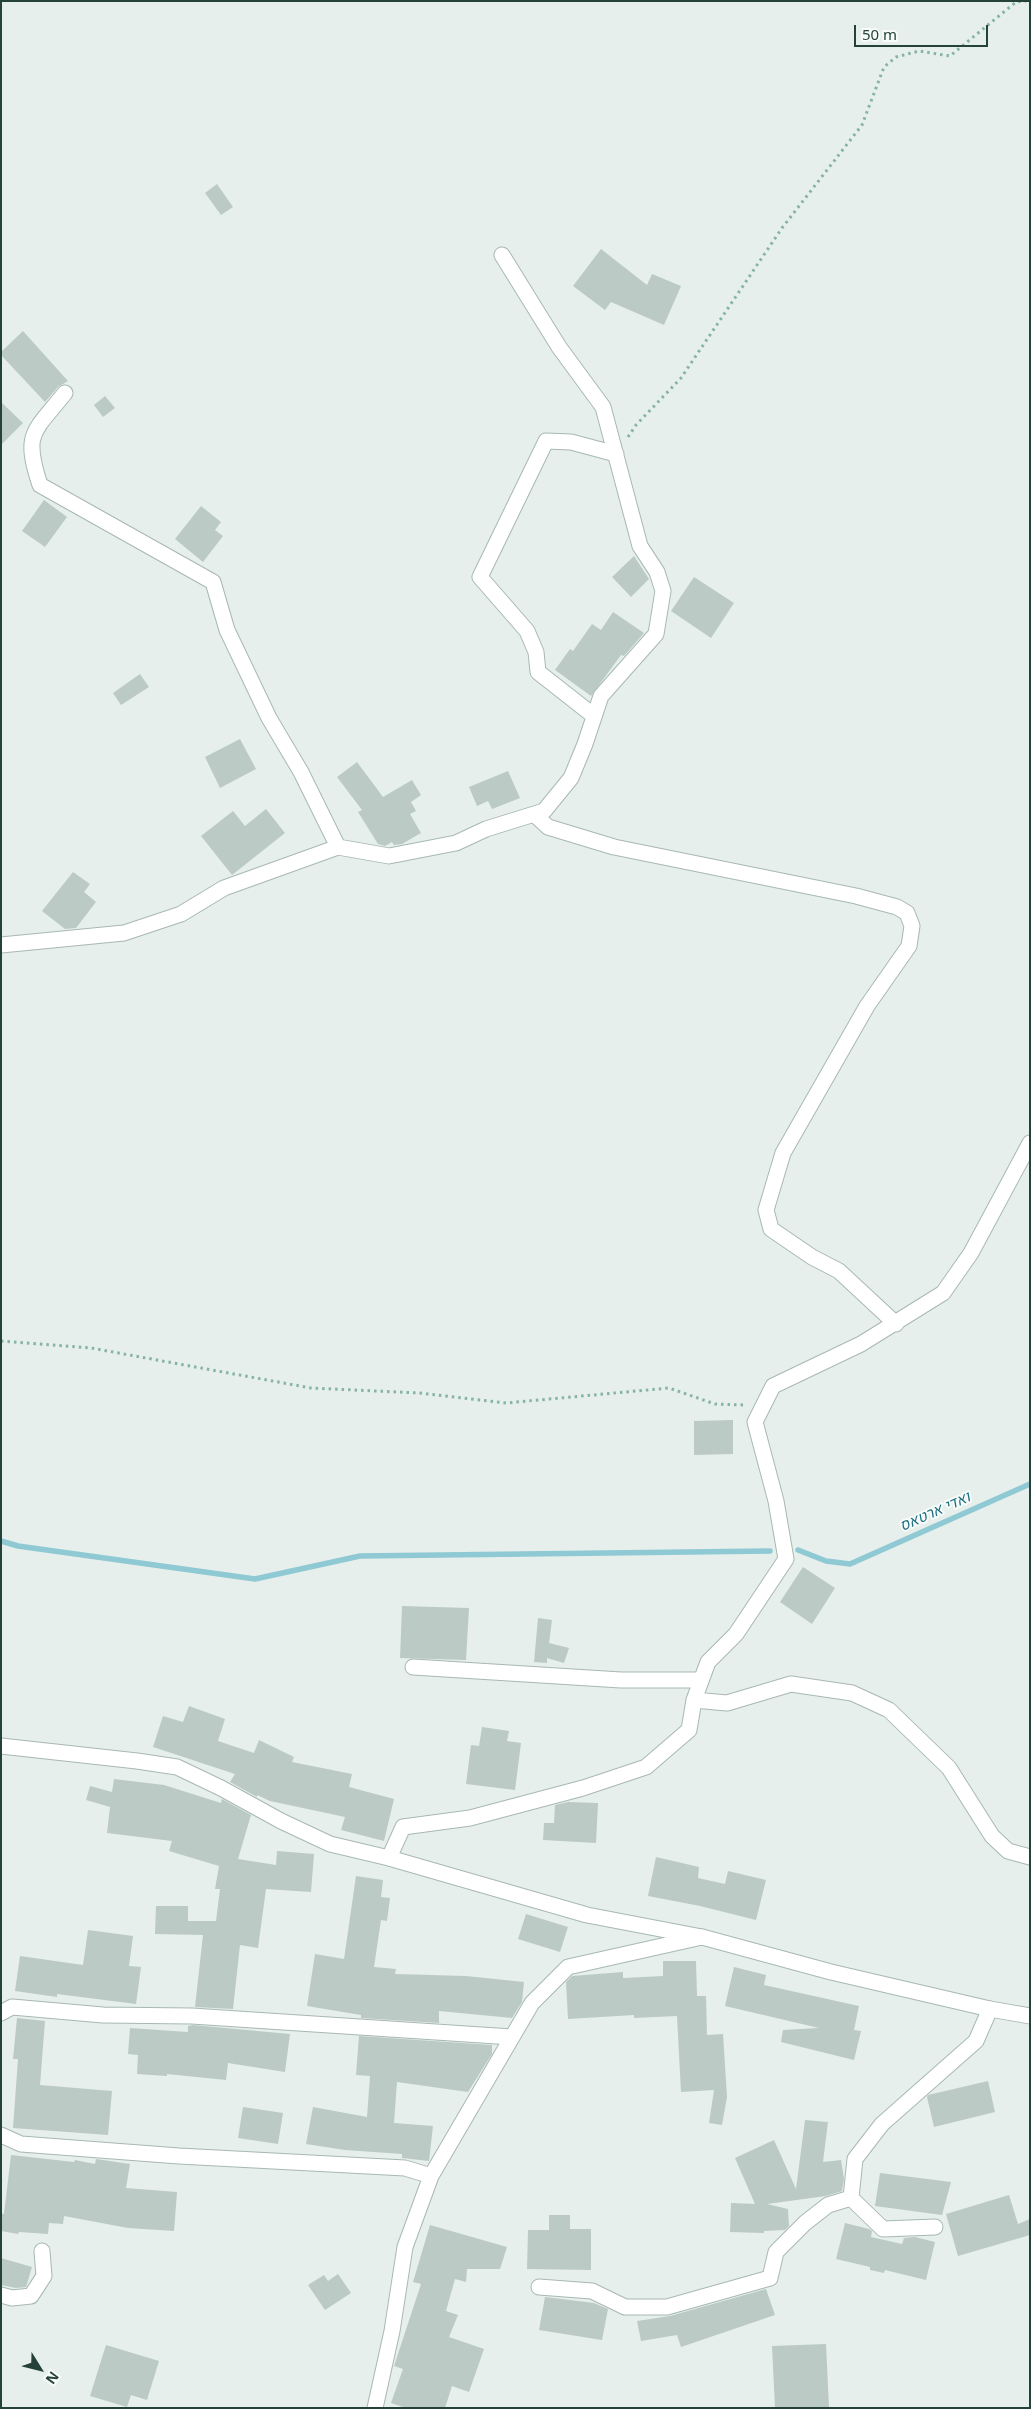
<!DOCTYPE html>
<html>
<head>
<meta charset="utf-8">
<style>
  body { margin:0 }
  #map { position:relative; width:1031px; height:2409px; overflow:hidden; background:#e6efeb; font-family:"Noto Sans",sans-serif }
  canvas { display:block }
  .frame { position:absolute; inset:0; border:2px solid #24423a; pointer-events:none }
  .north { position:absolute; left:15px; top:2344px; width:50px; height:50px; -webkit-text-stroke:4px #f7fbf9; paint-order:stroke; rotate:126deg; font-size:14px; font-weight:700; line-height:20px; text-align:center; color:#24423a }
  .north::after { content:''; display:block; margin:auto; width:18px; height:22px; background:#24423a; clip-path:polygon(50% 0,100% 100%,50% 72%,0 100%) }
  .scale { position:absolute; left:854px; top:25px; width:134px; height:22px; box-sizing:border-box; border:2px solid #24423a; border-top:0; padding-left:6px; font-size:15px; line-height:18px; white-space:nowrap; color:#24423a; -webkit-text-stroke:4px #f7fbf9; paint-order:stroke }
</style>
</head>
<body>
<div id="map">
<canvas width="1031" height="2409"></canvas>
<div class="frame"></div>
<div class="north">N</div>
<div class="scale">50 m</div>
</div>
<script>
const ctx = document.querySelector('canvas').getContext('2d');
ctx.lineJoin = 'round';
function strokePath(path, color, width, dash) {
  ctx.strokeStyle = color;
  ctx.lineWidth = width;
  ctx.lineCap = dash ? 'butt' : 'round';
  ctx.setLineDash(dash || []);
  ctx.stroke(path);
}
function fill(path, color) {
  ctx.fillStyle = color;
  ctx.fill(path, 'evenodd');
}
function drawText(font, color, halo, rows, align = 'center') {
  ctx.font = font + ' "Noto Sans",Heebo,sans-serif';
  ctx.lineWidth = 4;
  ctx.setLineDash([]);
  ctx.textBaseline = 'middle';
  ctx.strokeStyle = halo;
  ctx.fillStyle = color;
  for (const [text, x, y, turn = 0] of rows) {
    ctx.save();
    ctx.translate(x, y);
    ctx.rotate((+turn || 0) * Math.PI / 180);
    ctx.textAlign = isNaN(turn) ? turn : align;
    if (halo) ctx.strokeText(text, 0, 0);
    ctx.fillText(text, 0, 0);
    ctx.restore();
  }
}
strokePath(new Path2D(`
  M1 1541 18 1546 255 1579 360 1556 770 1551
  M798 1550 826 1561 850 1564 1030 1484`), '#8ec9d4', 5.5);
fill(new Path2D(`
  M217 184 233 207 221 215 205 193Z
  M601 249 647 285 652 274 681 286 664 325 611 302 605 310 573 286Z
  M23 331 68 381 58 387 45 402 1 355V352Z
  M105 396 115 408 103 417 94 405Z
  M1 402 23 423 1 445Z
  M44 500 67 517 45 547 22 531Z
  M201 506 221 522 215 530 223 536 203 562 175 539Z
  M634 556 649 579 631 597 612 577Z
  M694 577 734 603 711 638 671 611Z
  M613 612 644 633 624 656 621 655 591 696 555 670 570 649 573 651 592 624 601 630Z
  M140 674 149 687 121 705 113 693Z
  M240 739 256 769 220 788 205 757Z
  M357 762 383 797 412 780 421 795 411 802 416 811 410 814 421 833 402 844 394 845 392 842 385 846 378 844 358 812 362 810 337 777Z
  M508 771 520 798 492 809 488 801 477 806 469 787Z
  M266 809 285 833 232 875 201 836 233 811 245 826Z
  M73 872 90 884 84 892 96 902 76 928 65 929 42 911Z
  M733 1420V1454L694 1455V1421Z
  M803 1567 835 1588 812 1624 780 1602Z
  M402 1606 469 1608 466 1660 400 1658Z
  M538 1618 552 1620 549 1643 569 1648 564 1663 547 1658V1663L534 1662Z
  M189 1706 225 1719 218 1741 254 1753 259 1740 294 1757 292 1762 352 1774 349 1787 394 1799 384 1841 341 1830 345 1817 270 1801 257 1795V1797L230 1782 235 1774 153 1747 163 1716 183 1722Z
  M482 1727 509 1731 507 1741 521 1743 515 1790 466 1784 471 1745 479 1746Z
  M114 1779 164 1785 221 1803 222 1799 251 1815 238 1859 276 1865 277 1851 314 1854 311 1892 266 1889 258 1948 240 1945 233 2009 195 2007 203 1935 155 1934 156 1906H188V1921H216L220 1889H215L219 1866 169 1851 172 1841 107 1833 110 1807 86 1800 90 1786 112 1792Z
  M568 1802 598 1803 596 1843 543 1840 544 1823H554L555 1805Z
  M656 1857 699 1867 698 1878 725 1884 728 1871 766 1880 756 1920 700 1906 648 1896Z
  M356 1876 383 1880 381 1897 390 1898 387 1921 381 1920 374 1967 396 1969 395 1974 466 1976 524 1982 522 2002 512 2018 439 2011V2023L361 2018V2015L307 2006 315 1954 344 1959Z
  M526 1914 568 1927 560 1952 518 1939Z
  M88 1930 133 1936 129 1966 141 1967 136 2004 57 1994V1997L15 1991 20 1956 83 1965Z
  M663 1961H696L697 1996H706L707 2035 723 2034 727 2097 722 2125 709 2123 714 2090 681 2092 677 2016 634 2018V2015L568 2019 566 1982 572 1976 623 1972V1978L663 1976Z
  M734 1967 766 1975 764 1985 859 2006 854 2030 861 2031 854 2060 781 2042 783 2030 819 2028 725 2006Z
  M17 2018 45 2021 40 2085 112 2091 108 2135 13 2128 18 2059H13Z
  M193 2025 290 2034 285 2072 228 2063 226 2080 167 2074V2076L137 2074 138 2055 128 2054 130 2028 188 2032V2026Z
  M359 2036 492 2045V2054L468 2092 397 2082 394 2123 433 2126 429 2161 402 2158V2154L345 2150 306 2144 313 2107 367 2117 370 2076 356 2075Z
  M988 2081 995 2112 934 2127 927 2097 928 2095Z
  M243 2107 283 2113 278 2144 238 2138Z
  M805 2120 828 2122 823 2162 841 2160 844 2179 842 2191 826 2196 767 2204 788 2209 789 2226 785 2230 764 2231V2233L730 2232 731 2203 755 2204 735 2158 774 2140 796 2189Z
  M11 2155 74 2162 75 2160 95 2164 96 2159 130 2164 126 2188 177 2192 174 2231 128 2228 64 2216 63 2224 49 2223 48 2234 19 2232 18 2234 1 2231V2213L4 2214Z
  M880 2173 951 2182 942 2215 875 2206Z
  M1009 2195 1018 2224 1030 2219V2235L958 2256 946 2214Z
  M549 2215H570V2229H591V2270L527 2269 528 2230H549Z
  M845 2223 869 2229 872 2231 871 2237 902 2244 904 2238 915 2237 935 2242 926 2280 885 2270 884 2273 870 2270V2267L836 2259Z
  M430 2225 507 2247 500 2269H467L466 2282 455 2279 446 2311 458 2315 449 2337 484 2349 469 2392 452 2386 445 2408H406L391 2403 403 2369 394 2366 421 2284 413 2282Z
  M1 2258 32 2267 26 2287 16 2288 1 2285Z
  M338 2274 351 2293 325 2310 308 2285 324 2275 328 2281Z
  M766 2289 775 2315 681 2347 677 2335 641 2341 637 2321 670 2316Z
  M545 2297 594 2303 608 2309 602 2340 539 2330Z
  M826 2344 829 2407 775 2408 772 2346Z
  M106 2345 159 2361 147 2400 131 2395 127 2407 90 2396Z`), '#bbcac4');
const minor = new Path2D(`
  M65 393C33 433 23 433 40 485L213 582 227 630 269 718 301 772 338 847
  M594 716 538 672 536 652 527 631 480 577 546 441 571 442 616 454
  M534 814 548 827 614 847 856 896 897 907 907 913 912 926 909 946 867 1006 783 1153 766 1210 771 1229 812 1257 839 1271 896 1324
  M1 945 124 933 181 914 224 888 338 847 389 856 456 843 486 829 544 811 571 778 585 744 601 696 656 634 663 591 657 572 640 546 603 407 559 347 502 255
  M413 1667 621 1680H701
  M694 1700 727 1703 791 1684 852 1693 889 1710 949 1768 992 1836 1008 1851 1030 1857
  M389 1858 403 1827 470 1818 583 1788 646 1767 689 1730 694 1700 708 1662 736 1634 786 1559 776 1501 755 1422 773 1386 861 1344 943 1293 971 1253 1030 1143
  M1 2013 12 2007 103 2015 192 2016 512 2037
  M1 2135 21 2144 179 2156 405 2168 431 2176 532 2003 568 1967 702 1937
  M851 2198 883 2229 935 2227
  M539 2287 592 2291 625 2307H667L770 2278 776 2252 805 2223 828 2205 851 2198 855 2159 882 2124 976 2041 990 2009
  M1 2295 12 2298 31 2296 44 2276 42 2251
  M375 2408 392 2331 405 2247 431 2176`);
const tertiary = new Path2D(`
  M1 1746 137 1761 177 1767 221 1788 281 1821 330 1844 389 1858 587 1915 702 1937 831 1972 990 2009 1030 2016`);
strokePath(minor, '#a8b8b2', 17);
strokePath(tertiary, '#a8b8b2', 17);
strokePath(new Path2D(`
  M628 437 636 425 681 378 782 228 862 125 884 67 896 57 919 51 950 56 1016 2 1026 1
  M1 1341 91 1348 311 1388 419 1393 506 1403 669 1388 715 1404 745 1405`), '#86b3a5', 3, [2.5, 4]);
strokePath(minor, '#fff', 15);
strokePath(tertiary, '#fff', 15);
drawText('italic 15px', '#1c6f80', '#f7fbf9', [
  ["ואדי ארטאס",935,1512,-24]
]);
</script>
</body>
</html>
